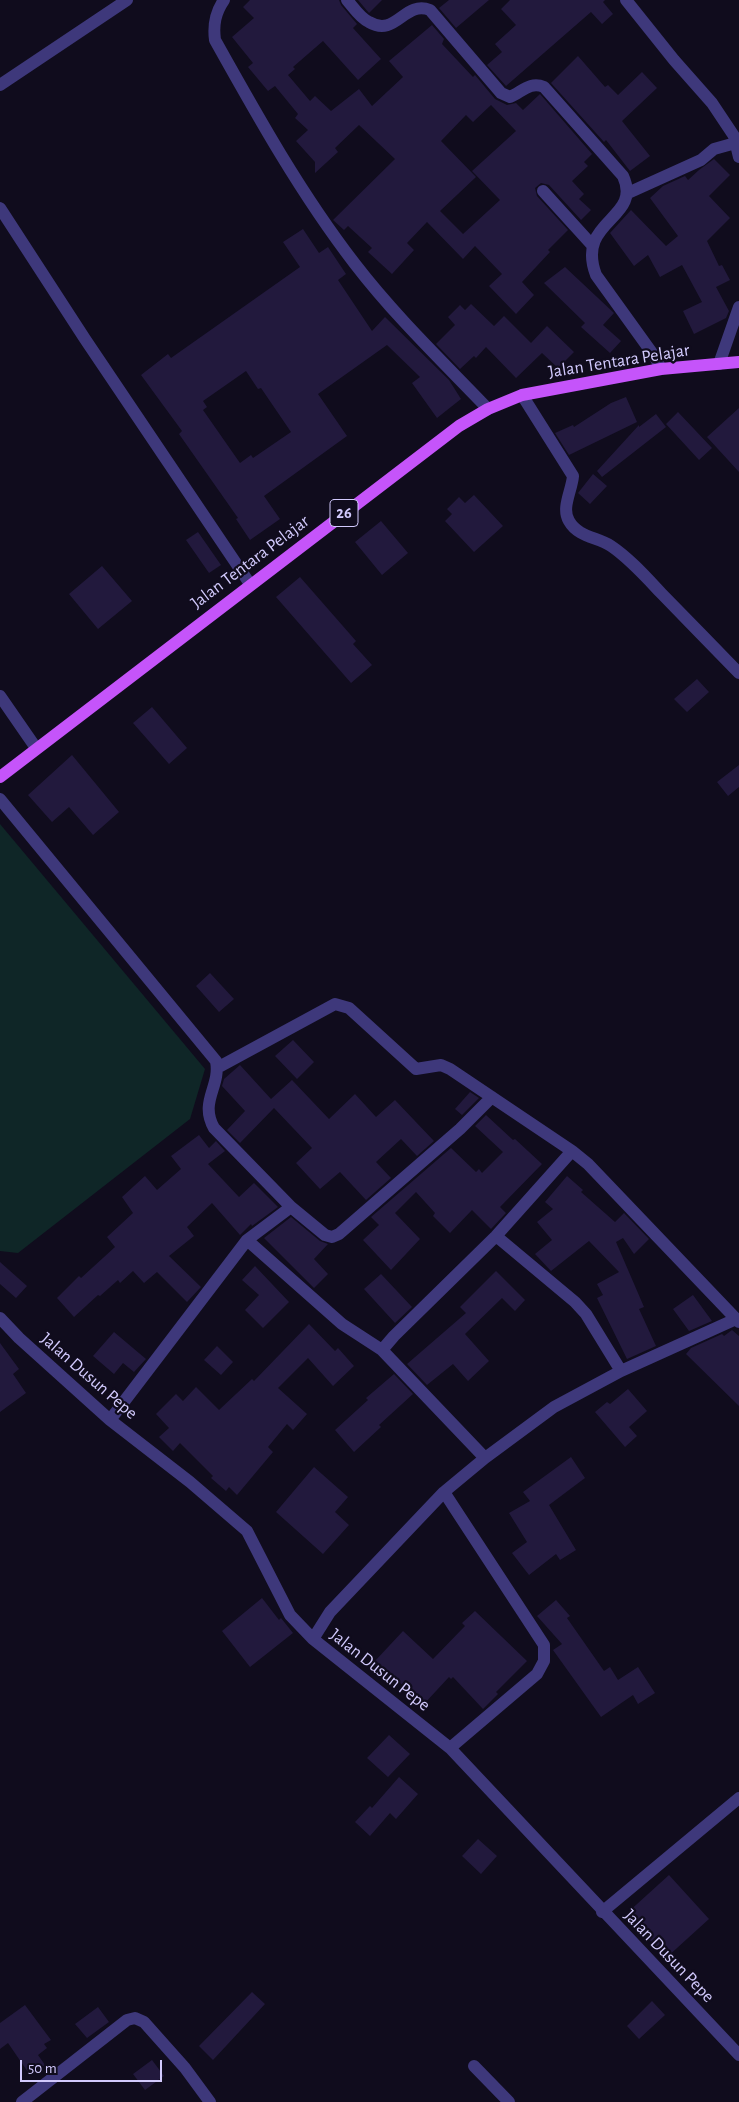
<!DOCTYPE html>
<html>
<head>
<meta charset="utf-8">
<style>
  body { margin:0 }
  #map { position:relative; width:739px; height:2102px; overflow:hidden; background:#100c1d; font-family:"Alegreya Sans",sans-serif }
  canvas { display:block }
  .scale { position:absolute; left:20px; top:2060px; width:142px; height:22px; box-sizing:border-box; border:2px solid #d2cafd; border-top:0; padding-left:6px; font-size:15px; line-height:18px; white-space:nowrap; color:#d2cafd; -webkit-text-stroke:4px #100c1d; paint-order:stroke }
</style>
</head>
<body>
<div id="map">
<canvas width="739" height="2102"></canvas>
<div class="scale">50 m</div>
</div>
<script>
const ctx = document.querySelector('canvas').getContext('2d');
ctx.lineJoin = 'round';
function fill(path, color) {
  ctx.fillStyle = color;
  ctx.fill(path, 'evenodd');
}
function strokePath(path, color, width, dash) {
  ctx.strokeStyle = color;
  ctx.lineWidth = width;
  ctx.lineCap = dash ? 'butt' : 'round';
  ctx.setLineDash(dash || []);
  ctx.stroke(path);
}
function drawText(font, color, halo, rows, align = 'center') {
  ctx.font = font + ' "Alegreya Sans",sans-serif';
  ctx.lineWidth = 4.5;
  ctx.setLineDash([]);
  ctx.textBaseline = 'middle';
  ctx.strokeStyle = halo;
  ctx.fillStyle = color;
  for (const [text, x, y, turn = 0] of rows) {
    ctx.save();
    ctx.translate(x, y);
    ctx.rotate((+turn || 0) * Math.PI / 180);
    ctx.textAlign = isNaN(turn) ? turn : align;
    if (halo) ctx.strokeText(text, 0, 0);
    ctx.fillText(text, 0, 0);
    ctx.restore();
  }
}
fill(new Path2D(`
  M0 824 205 1069 190 1119 18 1253 0 1251Z`), '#0f2627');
fill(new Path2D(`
  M250 0H339L341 5 357 24 353 28 381 59 358 80 323 41 293 67 295 69 288 75 310 101 315 96 331 111 359 89 372 106 403 77 389 61 432 25 444 39 442 44 473 77 475 75 495 99 507 105 516 103 523 110 540 94 592 154 584 162 588 166 572 181 584 194 579 199 591 210 581 220 549 185 541 183 535 188 537 196 568 230 548 250 550 252 522 282 534 295 516 314 489 286 502 274 475 246 463 259 427 222 407 243 414 250 392 274 368 252 372 248 348 226 344 230 333 220 395 159 359 125 335 148 338 152 315 173V162L296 141 308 130 295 118 298 114 275 86 268 91 248 67 253 63 232 37 254 18 243 7ZM491 105 516 131 472 171 500 200 463 234 440 211 476 177 441 141 466 115 473 122Z
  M358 0H382L369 13Z
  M449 0H489L456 28 439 8Z
  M510 0H605L603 2 613 14 602 24 591 12 506 86 487 65 502 52 495 44 516 25 501 9Z
  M578 56 605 87 608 85 618 95 642 72 657 88 622 121 650 156 630 171 606 140 604 142 551 83Z
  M714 159 730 175 709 196 730 218 707 241 719 266 722 265 730 280 716 287 729 311 726 318 694 334 683 311 702 302 682 265 660 277 648 255 634 266 610 233 631 210 666 246 678 236 650 198 663 186 685 176 688 180 699 170Z
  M303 229 319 253 328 247 346 274 338 280 372 331 385 317 449 380 461 399 437 418 412 383 420 377 387 345 318 394 347 436 264 496 280 519 250 540 236 519 238 518 179 434 182 431 141 375 168 354 171 358 300 267 283 242ZM246 371 258 389 261 388 291 432 253 458 251 455 240 463 203 410 207 407 203 401Z
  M565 267 614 313 603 325 621 341 610 353 581 327 585 323 544 283Z
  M471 304 494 326 504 316 531 343 547 326 574 352 558 368 542 353 516 378 486 347 476 358 474 356 460 369 436 344 455 325 448 317 460 305 465 310Z
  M626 397 637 422 569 455 555 433 573 425 574 427 611 403Z
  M739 408V472L707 437Z
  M678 412 712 448 699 460 666 424Z
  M656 414 666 427 602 477 597 471 639 425V427Z
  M593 474 607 486 590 504 578 493Z
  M474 495 503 526 474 552 445 521 452 514 447 509 459 497 465 503Z
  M381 521 408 553 382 575 355 542Z
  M198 532 221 565 209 573 186 540Z
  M102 566 132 601 98 629 69 594Z
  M300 577 356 641 353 644 372 665 351 683 276 597Z
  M697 679 709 692 687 712 674 699Z
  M152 707 187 748 169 764 133 723Z
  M72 755 119 812 93 835 69 807 52 822 28 795Z
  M739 765V787L728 796 717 782Z
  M210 973 234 999 219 1012 196 986Z
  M293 1040 314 1062 297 1079 275 1056Z
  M240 1065 271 1099 292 1080 329 1119 355 1094 376 1117 395 1100 434 1141 417 1156 401 1139 376 1162 391 1178 366 1200 340 1172 320 1189 296 1163 312 1148 274 1108 240 1143 227 1130 245 1111 222 1086 224 1079Z
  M470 1092 479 1098 462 1115 455 1109Z
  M486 1115 513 1140 515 1139 542 1164 500 1207 506 1213 491 1229 472 1210 450 1233 433 1216 435 1213 416 1192 395 1213 420 1239 391 1270 363 1240 379 1225 371 1217 451 1148 476 1172 479 1169 482 1173 503 1152 475 1126Z
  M199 1135 209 1148 216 1141 225 1151 208 1164 239 1197 254 1183 278 1207 252 1226 251 1224 240 1235 212 1203 187 1227 194 1236 169 1256 201 1287 187 1302 157 1272 144 1283 133 1271 120 1283 118 1280 100 1296 98 1295 74 1317 57 1298 79 1276 81 1278 115 1247 107 1237 133 1213 122 1197 145 1176 157 1190 181 1169 171 1156Z
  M567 1176 583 1190 581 1192 615 1222 624 1213 649 1239 634 1254 623 1238 616 1242 644 1307 639 1309 656 1346 627 1359 597 1298 603 1295 597 1284 619 1272 589 1241 551 1271 535 1254 552 1240 537 1222 553 1209 545 1202Z
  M291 1217 320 1241 328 1244 314 1259 328 1274 314 1288 264 1238Z
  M0 1262 27 1286 16 1298 0 1284Z
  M255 1266 289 1302 263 1328 245 1310 259 1295 242 1280Z
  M496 1271 525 1300 515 1311 502 1298 465 1334 489 1361 468 1381 453 1364 427 1385 407 1364 466 1313 460 1307Z
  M381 1274 412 1307 395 1323 364 1289Z
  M693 1295 712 1321 689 1331 673 1309Z
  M309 1324 335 1351 338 1348 354 1366 333 1386 308 1358 278 1388 307 1414 293 1430 287 1424 268 1447 273 1452 237 1495 229 1487 226 1491 211 1478 213 1476 180 1443 173 1451 159 1437 169 1428 156 1414 176 1394 183 1401 196 1387 219 1410 252 1379 254 1381Z
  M732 1330 739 1336V1406L686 1354 691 1348 722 1334 724 1336Z
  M114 1332 146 1359 134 1372 123 1363 114 1374 93 1356Z
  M0 1343 19 1369 13 1374 26 1393 0 1412Z
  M217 1346 233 1362 221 1375 204 1360Z
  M394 1374 413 1394 379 1425 381 1427 354 1452 335 1430 368 1400 366 1398Z
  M628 1389 647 1411 629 1427 637 1436 625 1447 595 1412 607 1402 610 1404Z
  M571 1457 585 1478 549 1505 576 1550 560 1560 556 1554 529 1575 512 1553 527 1542 509 1513 530 1501 523 1492Z
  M314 1467 348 1497 335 1512 349 1525 323 1554 276 1512Z
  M262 1598 279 1620 281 1618 293 1633 250 1667 222 1631Z
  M556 1600 570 1616 567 1618 604 1671 610 1667 618 1680 638 1667 655 1693 638 1704 633 1695 601 1717 553 1650 562 1644 537 1616Z
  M475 1611 527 1661 496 1692 498 1694 483 1709 453 1677 451 1679 449 1677 424 1704 375 1661 403 1631 433 1659 465 1626 462 1623Z
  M389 1735 410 1754 388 1777 367 1758Z
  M399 1777 418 1794 396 1819 390 1813 370 1836 355 1822 370 1806 372 1808Z
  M478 1839 497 1856 481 1874 462 1856Z
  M669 1875 709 1919 666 1958 626 1914Z
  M252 1992 265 2004 213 2060 199 2046Z
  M652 2001 665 2015 639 2039 627 2026Z
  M25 2005 51 2040 44 2044 47 2048 38 2055 45 2065 30 2075 8 2043 0 2049V2023Z
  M98 2007 109 2022 87 2038 75 2024Z
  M152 2060 164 2076 145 2090 133 2074Z`), '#22193d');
strokePath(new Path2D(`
  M224 0C215 13 213 25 215 40 258 117 301 194 355 264 395 316 443 362 488 409
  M347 0C354 8 360 18 369 22 396 38 404 0 430 10L501 93 510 97C522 92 530 81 544 87L623 176C643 220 575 219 596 275L655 357 661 369
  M626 0 674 60 712 103 734 136 739 157
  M0 85 127 0
  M543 191 592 245
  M628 193 701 160 714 149 739 142
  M0 208 85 339 250 584
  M719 364 739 307
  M522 395 573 476C572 490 561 508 569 521 578 537 597 537 611 546 629 558 646 577 661 593 687 620 713 646 739 673
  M0 696 36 748
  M0 799 216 1061C221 1087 199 1101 214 1128L291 1207
  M217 1068 335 1004 349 1008 416 1069 441 1065 450 1069 572 1151 588 1164 739 1322
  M496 1236 575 1302 586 1314 621 1371
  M247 1240 342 1324 382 1350 485 1458
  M0 1318 19 1338 110 1420 190 1482 247 1531 290 1615 313 1639 450 1748 739 2055
  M382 1350 394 1336 496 1236 572 1151
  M110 1420 247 1240 291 1207 325 1235 332 1237 339 1234 460 1129 492 1097
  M444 1492 544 1645V1661L537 1674 450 1748
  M313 1639 330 1612 444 1492 485 1458 554 1407 621 1371 736 1319
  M602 1912 739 1798
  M474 2066 509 2102
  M22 2102 127 2020 135 2018 144 2022 185 2068 210 2102`), '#3e387b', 12);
strokePath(new Path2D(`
  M0 777 459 426 488 409 522 395 661 369 739 362`), '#c554fa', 12);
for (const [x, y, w] of [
  [344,513,28]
]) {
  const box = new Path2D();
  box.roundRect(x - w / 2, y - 13.5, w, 27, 4);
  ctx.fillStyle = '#100c1d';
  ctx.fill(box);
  strokePath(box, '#d2cafd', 1);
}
drawText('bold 16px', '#d2cafd', null, [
  ["26",344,513]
]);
drawText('18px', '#d2cafd', '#100c1d', [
  ["Jalan Tentara Pelajar",619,361,-9],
  ["Jalan Tentara Pelajar",250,562,-37],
  ["Jalan Dusun Pepe",89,1376,41],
  ["Jalan Dusun Pepe",380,1670,38],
  ["Jalan Dusun Pepe",669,1956,46]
]);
</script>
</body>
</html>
